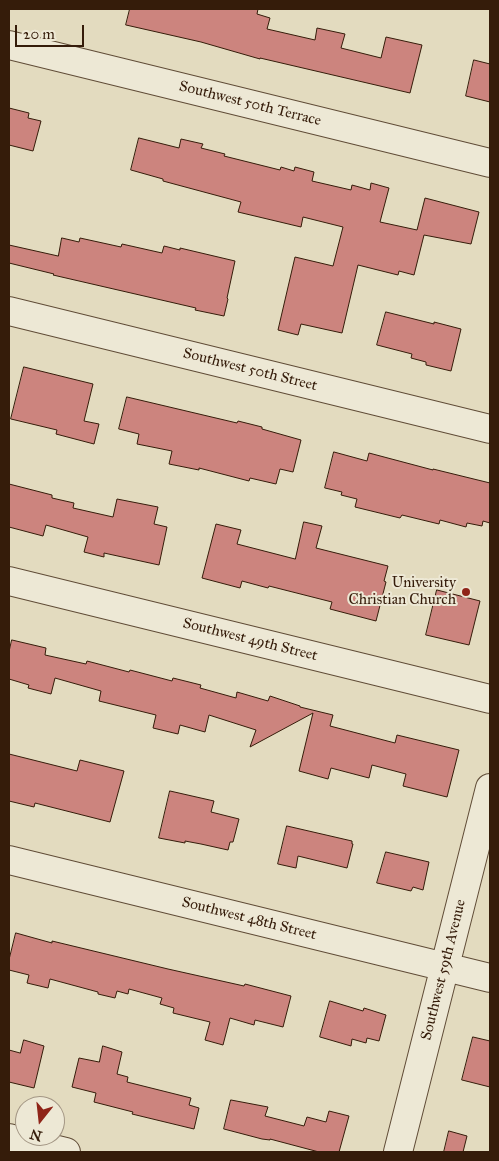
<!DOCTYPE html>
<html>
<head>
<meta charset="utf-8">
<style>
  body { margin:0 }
  #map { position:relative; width:499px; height:1161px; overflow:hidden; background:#e3dbbf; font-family:"IM FELL Great Primer",serif }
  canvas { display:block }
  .frame { position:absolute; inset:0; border:10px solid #351c0a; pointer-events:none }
  .north { position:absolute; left:15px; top:1096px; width:50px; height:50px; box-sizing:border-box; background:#ede8d5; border:1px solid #a39684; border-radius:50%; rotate:196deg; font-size:14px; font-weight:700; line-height:20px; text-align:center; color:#351c0a }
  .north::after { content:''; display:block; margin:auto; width:18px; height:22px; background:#8f2418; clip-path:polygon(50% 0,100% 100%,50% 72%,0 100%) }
  .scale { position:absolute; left:15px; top:25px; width:69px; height:22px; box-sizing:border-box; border:2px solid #351c0a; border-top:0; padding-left:6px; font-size:15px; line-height:18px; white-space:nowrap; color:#351c0a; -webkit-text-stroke:4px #ede8d5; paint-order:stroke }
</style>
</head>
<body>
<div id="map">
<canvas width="499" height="1161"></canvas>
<div class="frame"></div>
<div class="north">N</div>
<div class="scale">20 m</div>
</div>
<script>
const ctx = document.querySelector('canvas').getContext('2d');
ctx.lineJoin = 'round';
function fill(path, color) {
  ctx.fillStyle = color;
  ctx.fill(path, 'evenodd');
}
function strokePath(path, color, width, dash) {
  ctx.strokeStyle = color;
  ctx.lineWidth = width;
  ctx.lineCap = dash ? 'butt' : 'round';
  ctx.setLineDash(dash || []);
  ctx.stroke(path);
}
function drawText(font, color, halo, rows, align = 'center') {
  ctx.font = font + ' "IM FELL Great Primer",serif';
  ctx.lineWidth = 4;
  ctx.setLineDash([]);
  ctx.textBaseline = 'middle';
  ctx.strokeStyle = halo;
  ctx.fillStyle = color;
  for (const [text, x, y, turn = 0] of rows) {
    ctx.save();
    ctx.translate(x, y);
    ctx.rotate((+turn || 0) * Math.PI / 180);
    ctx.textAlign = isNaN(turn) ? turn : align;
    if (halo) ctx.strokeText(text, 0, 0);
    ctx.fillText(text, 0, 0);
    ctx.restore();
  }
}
const building = new Path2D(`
  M130 9H258L257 14 270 18 267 29 315 40 317 28 345 34 341 48 381 58 386 37 422 45 410 93 260 58V59L201 42 126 25Z
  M474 60 490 64V102L466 96Z
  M9 108 29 113 28 118 41 121 33 151 9 145Z
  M139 138 179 148 181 139 203 144 201 148 225 154 224 156 280 170 281 167 294 171 295 167 314 172 312 181 351 190 352 185 370 190 371 183 389 188 380 222 417 230 425 198 479 212 471 244 424 235 414 275 399 271 398 275 358 265 342 333 301 324 298 335 278 330 295 257 333 266 343 227 303 217 301 227 238 212 241 202 163 181V179L131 170Z
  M62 238 79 242 80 238 121 247 122 244 162 253 164 246 180 250V248L235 261 227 298 228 299 224 316 195 310 196 308 53 275 54 274 9 263V245L58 256Z
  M386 312 434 324V322L461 329 451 371 426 365V362L411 358 412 354 377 345Z
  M24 367 93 384 84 421 99 424 94 444 56 434 57 430 11 419Z
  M127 397 237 423 238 421 262 427V429L301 440 293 472 280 469 276 484 250 478 249 481 199 468V470L169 464 172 451 137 444 139 434 119 429Z
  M334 452 367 461 369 453 433 470V469L490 483V523L483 521 482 526 467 523 466 527 440 520 439 524 402 515 400 518 355 507 357 499 341 495 342 492 325 488Z
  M9 484 52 495V498L74 503 73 508 113 517 117 499 158 507 154 524 167 527 159 565 104 553V557L84 552 88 537 46 525 43 536 9 527Z
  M304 522 322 526 316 548 388 566 384 581 386 582 376 621 330 609 332 602 269 586 268 588 242 581 240 588 202 578 216 524 241 530 237 544 295 559Z
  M437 590 480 601 469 645 426 635Z
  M12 640 46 648 45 655 86 664 87 661 129 672 130 670 172 681 173 678 201 685 200 688 236 698 237 692 268 701 270 696 300 706V707L333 715 330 726 395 743 397 735 459 750 447 797 403 786 406 774 372 765 369 778 331 768 328 779 299 771 313 713 250 747 256 730 209 715 205 732 180 725 178 734 153 728 156 715 99 701 101 691 55 678 51 694 28 688 29 685 9 679V652Z
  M9 754 77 771 80 760 124 771 110 822 35 803 34 807 9 801Z
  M170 791 214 801 211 812 239 819 233 842H230L228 850 201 844 185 841V843L159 838Z
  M287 826 352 841V844H353L347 868 298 856 296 868 278 864Z
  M386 852 429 862 423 890 413 887 411 891 377 883Z
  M16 933 52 943V941L168 969 244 986 245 984 291 996 283 1027 255 1020 254 1025 230 1018 223 1045 205 1040 210 1022 173 1013 174 1008 160 1004 162 998 129 989 128 994 117 991 115 998 98 994V992L50 979 48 988 27 983 29 975 9 970V960Z
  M330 1001 363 1011 364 1008 386 1015 379 1041 367 1038 366 1043 352 1039 351 1046 320 1037Z
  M473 1037 490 1041V1087L462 1080Z
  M24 1040 44 1046 34 1088 9 1082V1050L20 1053Z
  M103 1046 122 1052 117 1074 128 1077 127 1082 191 1098 189 1105 199 1108 194 1129 132 1114 133 1112 94 1102 96 1093 72 1087 79 1058 99 1062Z
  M231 1100 268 1107 265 1116 304 1126 307 1117 326 1122 329 1111 349 1116 339 1152H319L270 1139V1140L262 1139 224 1129Z
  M449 1131 467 1136 463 1152H444Z`);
fill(building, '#cc847e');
strokePath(building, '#351c0a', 1);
const minor = new Path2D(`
  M9 45 490 163
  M9 311 490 429
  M9 581 490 699
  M9 860 490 978
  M9 1138 66 1152
  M398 1152 490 788`);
strokePath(minor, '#604c37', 30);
strokePath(minor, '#ede8d5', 28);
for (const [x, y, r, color] of [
  [466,592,5,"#8f2418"]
]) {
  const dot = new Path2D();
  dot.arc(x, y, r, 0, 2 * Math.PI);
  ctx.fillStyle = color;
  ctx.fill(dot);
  strokePath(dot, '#ede8d5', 2);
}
drawText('15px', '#351c0a', '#ede8d5', [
  ["Southwest 50th Terrace",250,104,14],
  ["Southwest 50th Street",250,370,14],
  ["Southwest 49th Street",250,640,14],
  ["Southwest 48th Street",249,919,14],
  ["Southwest 59th Avenue",444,970,-76]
]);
drawText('15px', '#351c0a', '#ede8d5', [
  ["University",456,583],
  ["Christian Church",456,600]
], 'right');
</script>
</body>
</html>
